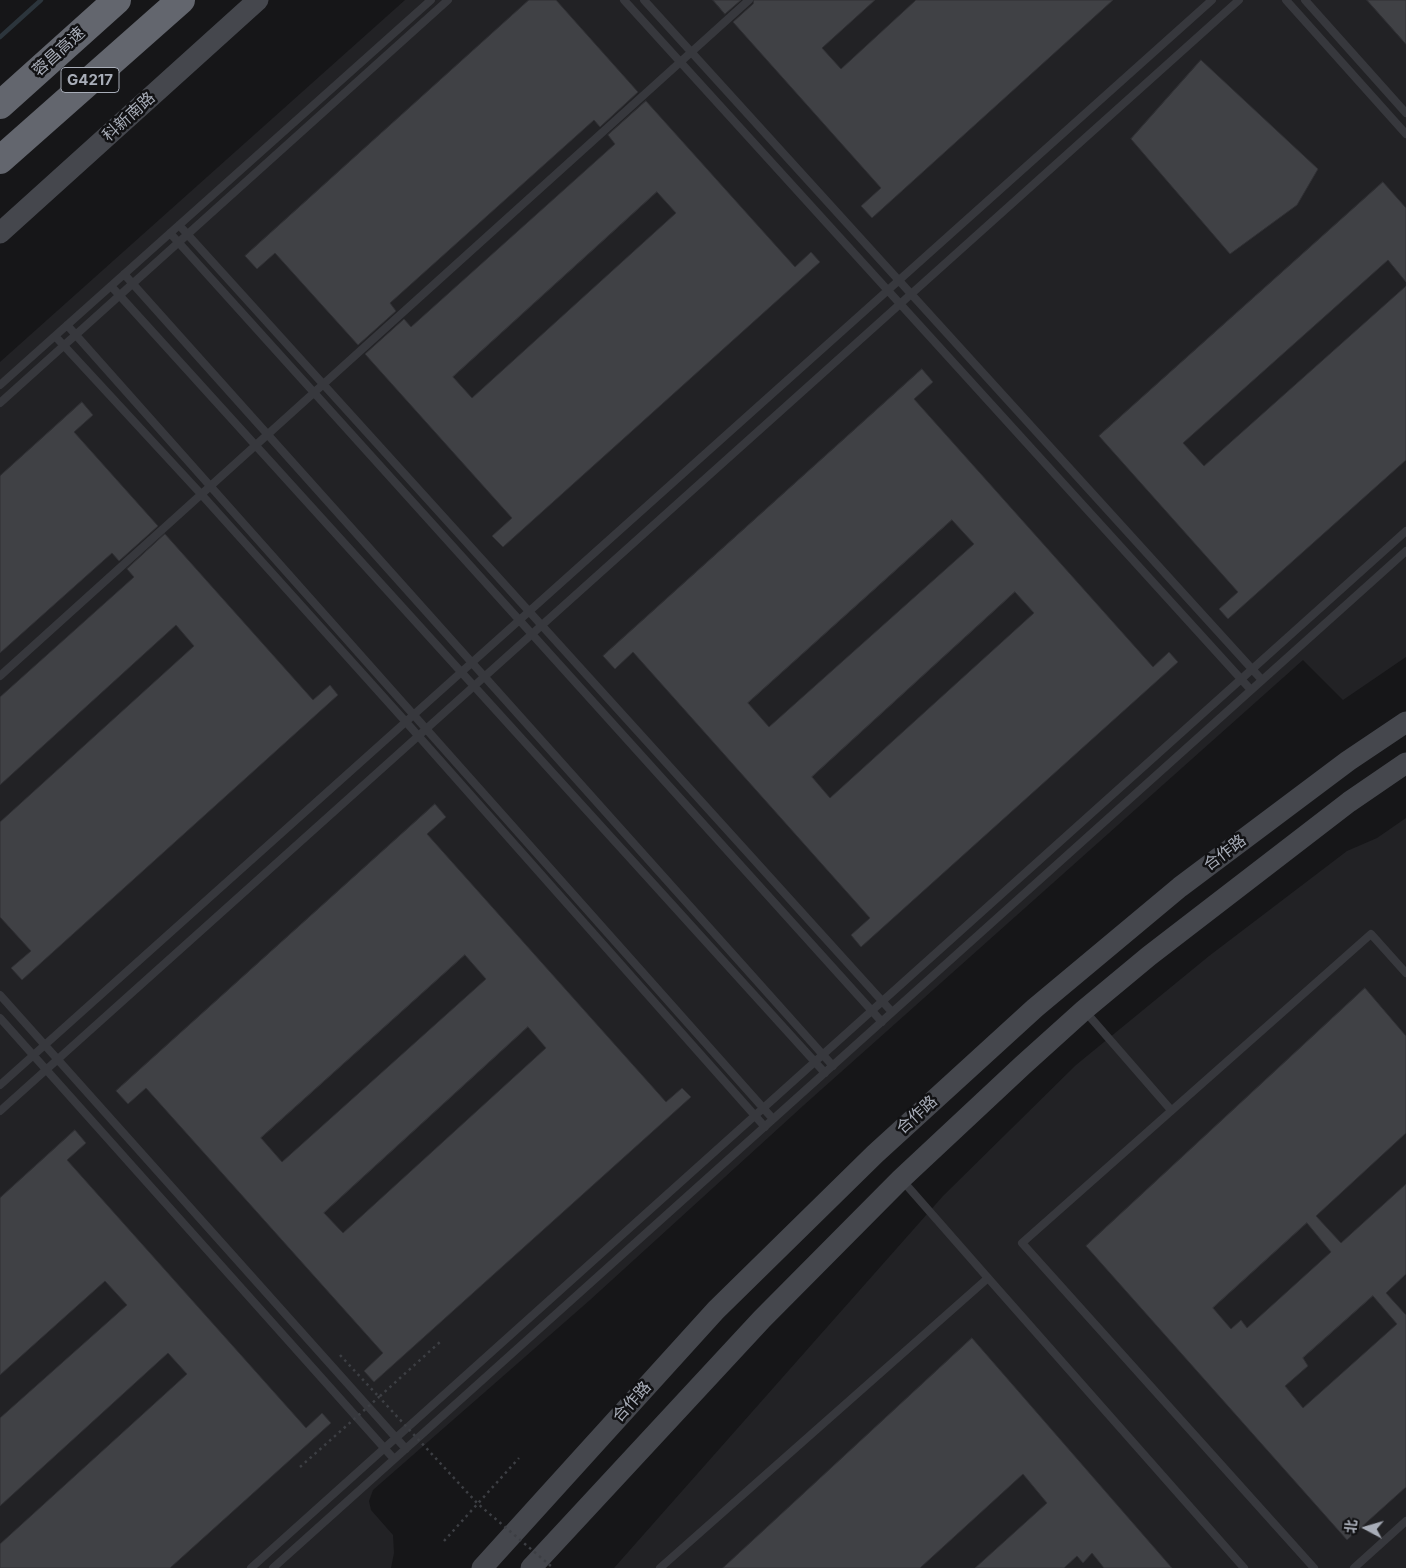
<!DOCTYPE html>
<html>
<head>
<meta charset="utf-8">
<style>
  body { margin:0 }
  #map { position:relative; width:1406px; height:1568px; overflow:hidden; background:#161618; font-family:Inter,"Noto Sans SC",sans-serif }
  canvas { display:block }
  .north { position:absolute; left:1341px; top:1503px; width:50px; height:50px; -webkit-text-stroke:4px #111113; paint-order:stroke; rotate:276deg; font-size:14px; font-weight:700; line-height:20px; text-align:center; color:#a8adb8 }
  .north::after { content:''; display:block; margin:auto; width:18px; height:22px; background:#a8adb8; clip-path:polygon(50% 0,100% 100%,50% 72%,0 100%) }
</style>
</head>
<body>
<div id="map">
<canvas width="1406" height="1568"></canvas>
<div class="north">北</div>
</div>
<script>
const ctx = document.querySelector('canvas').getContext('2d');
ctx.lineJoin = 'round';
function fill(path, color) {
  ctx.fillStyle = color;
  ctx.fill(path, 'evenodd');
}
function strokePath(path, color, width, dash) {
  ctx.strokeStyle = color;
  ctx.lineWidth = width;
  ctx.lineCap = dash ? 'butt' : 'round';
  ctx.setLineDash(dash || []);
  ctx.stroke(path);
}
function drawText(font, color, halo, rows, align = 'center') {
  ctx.font = font + ' Inter,"Noto Sans SC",sans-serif';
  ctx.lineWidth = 5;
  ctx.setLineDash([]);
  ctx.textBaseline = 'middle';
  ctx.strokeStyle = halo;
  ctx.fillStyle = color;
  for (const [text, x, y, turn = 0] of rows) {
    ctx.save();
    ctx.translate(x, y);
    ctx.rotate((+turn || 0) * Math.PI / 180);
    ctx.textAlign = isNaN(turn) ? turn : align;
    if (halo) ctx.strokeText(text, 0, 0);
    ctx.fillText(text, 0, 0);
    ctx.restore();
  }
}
fill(new Path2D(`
  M405 0H1406V657L1343 700 1303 660 804 1105 590 1300 373 1490 369 1501 371 1510 393 1535 394 1553 391 1568H0V362Z
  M1406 818V1568H614L943 1196 1076 1065 1209 956 1347 851 1377 838Z`), '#222225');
strokePath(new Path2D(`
  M0 37 41 0`), '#2c353c', 4.5);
const building = new Path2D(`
  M529 0H556L638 92 600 127 594 120 390 303 396 311 358 345 275 253 257 269 245 256Z
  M713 0H741L725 14Z
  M754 0H875L822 48 841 69 916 0H1113L872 218 861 206 881 188 733 22 753 4Z
  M1367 0H1406V44Z
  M1201 60 1318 169 1297 205 1230 254 1131 139Z
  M646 101 795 267 811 252 820 262 503 547 492 536 512 518 365 354 404 319 411 327 615 144 608 135ZM657 192 676 213 472 398 453 377Z
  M1383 182 1406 208V282L1388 260 1183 443 1204 466 1406 286V460L1228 619 1219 609 1238 592 1099 436Z
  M922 369 933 382 914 399 1153 667 1169 652 1178 662 861 947 851 935 870 918 633 652 615 669 603 656ZM952 520 974 544 769 727 748 703ZM1015 592 1034 613 830 798 812 777Z
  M82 402 93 415 74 432 158 526 119 561 112 553 0 653V476Z
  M165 534 313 700 330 685 338 695 22 980 11 968 31 951 0 917V822L194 646 176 625 0 785V697L134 577 127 569Z
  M435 804 446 817 427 834 666 1102 682 1088 691 1097 374 1382 364 1371 383 1353 146 1088 128 1104 116 1091ZM465 955 486 979 282 1162 261 1138ZM528 1027 546 1048 343 1233 324 1213Z
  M1365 988 1406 1036V1133L1316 1216 1341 1243 1406 1184V1274L1386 1293 1406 1315V1487L1347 1540 1086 1246ZM1307 1223 1331 1252 1247 1328 1241 1320 1231 1329 1213 1308ZM1373 1296 1397 1324 1303 1408 1285 1386 1308 1366 1303 1358Z
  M75 1130 86 1143 67 1160 306 1428 322 1413 331 1423 170 1568H0V1544L187 1374 168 1353 0 1506V1418L127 1305 105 1281 0 1375V1198Z
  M972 1338 1172 1568H1104L1092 1553 1083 1563 1077 1556 1064 1568H975L1047 1503 1023 1474 920 1568H723Z`);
fill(building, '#404145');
strokePath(building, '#303034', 1);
strokePath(new Path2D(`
  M340 1355 379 1397 440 1342
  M444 1541 519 1458`), '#3d3f44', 2.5, [2.5, 4]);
strokePath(new Path2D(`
  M624 0 1251 690
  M644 0 1262 680
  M1286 0 1406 134
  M1305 0 1406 113
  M179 225 892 1012
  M170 233 882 1022
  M124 274 833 1066
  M111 286 825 1073
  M67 325 773 1119
  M55 336 201 494 406 722 765 1127
  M0 385 431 0
  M0 403 448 0
  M0 676 749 0
  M0 995 406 1449
  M1084 1010 1171 1110
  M0 1018 394 1459
  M0 1085 1212 0
  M0 1111 1239 0
  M902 1180 988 1278
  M251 1568 1406 531
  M273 1568 1406 551
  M660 1568 988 1278 1244 1568
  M1314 1568 1022 1243 1371 934 1406 973
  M1354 1568 1406 1521`), '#37383d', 8);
strokePath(new Path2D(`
  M0 233 258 0
  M482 1568 716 1310 875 1154 1035 1008 1180 887 1348 761 1406 722
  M531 1568 762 1319 901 1179 1023 1065 1084 1010 1149 956 1349 802 1406 763`), '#45474d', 21);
strokePath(new Path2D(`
  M0 105 117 0
  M0 160 181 0`), '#63666e', 28);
strokePath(new Path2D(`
  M300 1467 379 1397 478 1504 552 1567`), '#3d3f44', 2.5, [2.5, 4]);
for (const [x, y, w] of [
  [90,80,58]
]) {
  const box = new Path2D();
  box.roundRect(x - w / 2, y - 12.5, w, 25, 4);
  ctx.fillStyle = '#111113';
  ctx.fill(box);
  strokePath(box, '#a8adb8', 1);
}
drawText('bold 15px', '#a8adb8', null, [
  ["G4217",90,80]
]);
drawText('16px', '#a8adb8', '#111113', [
  ["蓉昌高速",59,52,-42],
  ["科新南路",129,117,-42],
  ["合作路",1225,853,-37],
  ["合作路",917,1115,-42],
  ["合作路",632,1402,-48]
]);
</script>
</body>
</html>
